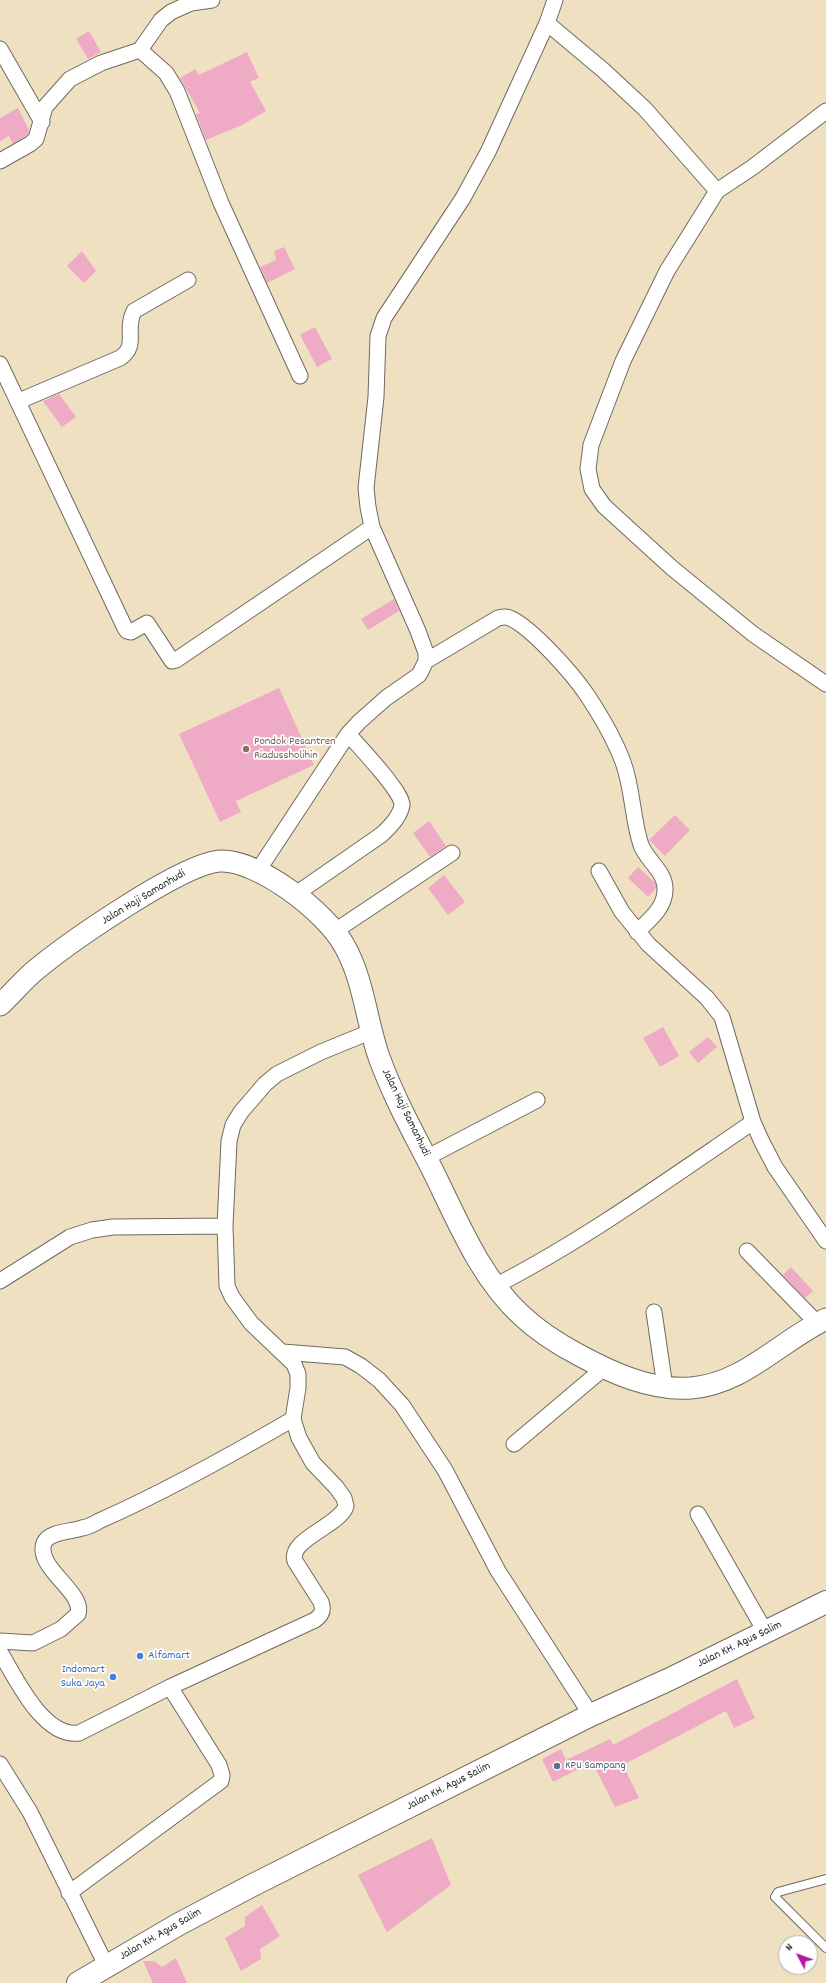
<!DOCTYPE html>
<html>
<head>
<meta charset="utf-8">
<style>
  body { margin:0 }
  #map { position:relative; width:826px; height:1983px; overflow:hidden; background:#efe0c1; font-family:Dekko,sans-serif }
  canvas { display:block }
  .north { position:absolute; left:778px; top:1935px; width:40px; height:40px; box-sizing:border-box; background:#fff; border:1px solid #aaa; border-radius:50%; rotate:311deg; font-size:11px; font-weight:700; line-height:16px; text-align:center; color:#2b2b2b }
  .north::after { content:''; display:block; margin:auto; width:14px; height:18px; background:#b5179e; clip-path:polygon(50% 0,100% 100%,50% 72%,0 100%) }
</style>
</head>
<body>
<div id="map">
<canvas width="826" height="1983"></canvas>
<div class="north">N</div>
</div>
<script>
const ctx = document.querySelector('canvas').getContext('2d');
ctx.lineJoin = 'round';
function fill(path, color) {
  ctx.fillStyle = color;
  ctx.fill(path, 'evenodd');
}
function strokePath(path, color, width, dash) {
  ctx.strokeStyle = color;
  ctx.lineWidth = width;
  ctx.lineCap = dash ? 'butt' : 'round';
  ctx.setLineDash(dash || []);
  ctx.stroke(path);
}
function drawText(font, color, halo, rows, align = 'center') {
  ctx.font = font + ' Dekko,sans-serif';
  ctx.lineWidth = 3.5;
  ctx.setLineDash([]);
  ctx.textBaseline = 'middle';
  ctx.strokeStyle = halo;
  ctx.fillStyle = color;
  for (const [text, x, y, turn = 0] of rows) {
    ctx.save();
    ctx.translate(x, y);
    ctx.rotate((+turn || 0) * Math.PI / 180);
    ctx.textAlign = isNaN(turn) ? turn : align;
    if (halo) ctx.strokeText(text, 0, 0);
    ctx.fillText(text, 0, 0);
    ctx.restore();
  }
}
fill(new Path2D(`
  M89 31 101 52 88 59 76 39Z
  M247 52 259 78 250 82 266 111 242 125 206 140 196 114 200 113 180 78 195 69 199 75Z
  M18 108 29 130 28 134 13 144 9 136 0 141V118Z
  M284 247 295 269 267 283 260 267 276 260 274 251Z
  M82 251 96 271 84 283 67 266Z
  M315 327 332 359 317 367 300 335Z
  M59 394 76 417 62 427 43 401Z
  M394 599 399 611 368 630 361 619Z
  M279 688 314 765 236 801 241 812 220 822 179 734Z
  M675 815 690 830 665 856 649 840Z
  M429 821 446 846 430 857 413 833Z
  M638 867 654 882 656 885V888L648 897 628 878Z
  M444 875 465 902 448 915 428 888Z
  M663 1027 679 1056 660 1067 643 1038Z
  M708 1037 717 1047 698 1063 689 1052Z
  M791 1267 813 1291 805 1298 783 1275Z
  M737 1679 755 1718 734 1728 726 1711 623 1765 639 1798 615 1807 592 1762 553 1782 542 1759 561 1749 566 1760 610 1739 613 1745Z
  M432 1838 451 1885 387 1932 358 1875Z
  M262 1905 280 1936 260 1949 261 1959 241 1971 225 1938 245 1926V1917Z
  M176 1958 187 1983H153L143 1961H154L162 1967Z`), '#efabc5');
const lane = new Path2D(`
  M826 1879 778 1892 775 1897 826 1948`);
const street = new Path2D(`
  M547 23 603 70 645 109 717 191
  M0 49 42 122
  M140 50 166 73 177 91 221 203 300 376
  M826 111 753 167 717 191 667 271 623 361 591 445 588 469 592 489 604 506 672 568 753 634 826 684
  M0 161 30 144 36 139 45 107 70 79 101 63 140 50 161 20 171 12 191 3 212 0
  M0 364 125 628 127 631 131 632 147 623 172 661 176 660 372 527
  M19 401 120 358C139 345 124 331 134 311L188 280
  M426 661 498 618C502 617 506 616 510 618 532 628 573 674 587 695 601 716 614 738 623 762 633 789 632 818 641 845 647 861 666 872 665 890 665 908 649 920 637 932
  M599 871 622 912 648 944 707 998 722 1017 753 1122 762 1142 775 1167 826 1241
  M257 872 348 734 359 722 386 698 419 675 426 661V653L418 631 372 527 368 507 366 488 376 397 378 336 384 318 463 198 488 152 547 23 555 0
  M296 894 381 835C389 828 400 817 402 805 404 794 358 745 348 734
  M335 931 452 853
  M426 1158 537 1100
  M747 1251 817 1323
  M0 1281 70 1237 92 1230 113 1227 225 1226
  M495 1286C586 1239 669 1179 753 1122
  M654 1312 665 1387
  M283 1352 345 1357 361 1366 379 1380 402 1405 445 1470 498 1571 591 1715
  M514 1444 604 1368
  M698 1514 766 1633
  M0 1641 33 1643 61 1629 78 1614C85 1592 35 1568 44 1543 49 1531 71 1532 82 1528 88 1527 94 1524 99 1521 165 1492 231 1455 293 1419
  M0 1652C16 1678 43 1738 79 1733L170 1687 315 1620C322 1615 324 1610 321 1602L295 1561C288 1539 340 1526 346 1506L344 1498 336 1487 313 1463 299 1438 293 1419 298 1388V1374L294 1364 251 1323 232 1297 227 1286 225 1226 229 1141 233 1125 241 1112 265 1084 277 1074 321 1052 370 1032
  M0 1764 30 1812 107 1967
  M69 1893 221 1781 222 1775 219 1765 170 1687`);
const secondary = new Path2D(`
  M0 1005C13 993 24 979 38 968 70 942 184 862 221 861 258 860 326 912 344 945 364 980 366 1020 379 1057 393 1096 413 1132 432 1169 457 1219 479 1276 521 1315 538 1331 558 1344 579 1355 612 1373 652 1391 691 1388 744 1384 780 1341 826 1319`);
const highway = new Path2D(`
  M78 1983 179 1924 251 1886 591 1715 670 1679 826 1602`);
strokePath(lane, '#706a60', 10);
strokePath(street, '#706a60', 17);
strokePath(secondary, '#706a60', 23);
strokePath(highway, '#706a60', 24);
strokePath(lane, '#fff', 8);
strokePath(street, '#fff', 15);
strokePath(secondary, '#fff', 21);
strokePath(highway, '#fff', 22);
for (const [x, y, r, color] of [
  [246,749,4,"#8d6e63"],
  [140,1656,4,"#3f7fe0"],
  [113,1677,4,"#3f7fe0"],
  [557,1766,4,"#5c6f8a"]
]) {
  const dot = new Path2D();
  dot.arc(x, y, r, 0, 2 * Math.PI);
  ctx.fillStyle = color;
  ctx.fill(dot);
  strokePath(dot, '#fff', 1.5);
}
drawText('12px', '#785e54', '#fff', [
  ["Pondok Pesantren",254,742],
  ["Riadussholihin",254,756]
], 'left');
drawText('12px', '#2b2b2b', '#fff', [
  ["Jalan Haji Samanhudi",144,898,-31],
  ["Jalan Haji Samanhudi",405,1113,64],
  ["Jalan KH. Agus Salim",740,1645,-26],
  ["Jalan KH. Agus Salim",449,1787,-27],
  ["Jalan KH. Agus Salim",161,1935,-30]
]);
drawText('12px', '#366cbe', '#fff', [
  ["Alfamart",148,1656],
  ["Indomart",105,1670,"right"],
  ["Suka Jaya",105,1684,"right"]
], 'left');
drawText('12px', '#4e5e75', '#fff', [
  ["KPU Sampang",565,1766]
], 'left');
</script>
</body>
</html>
